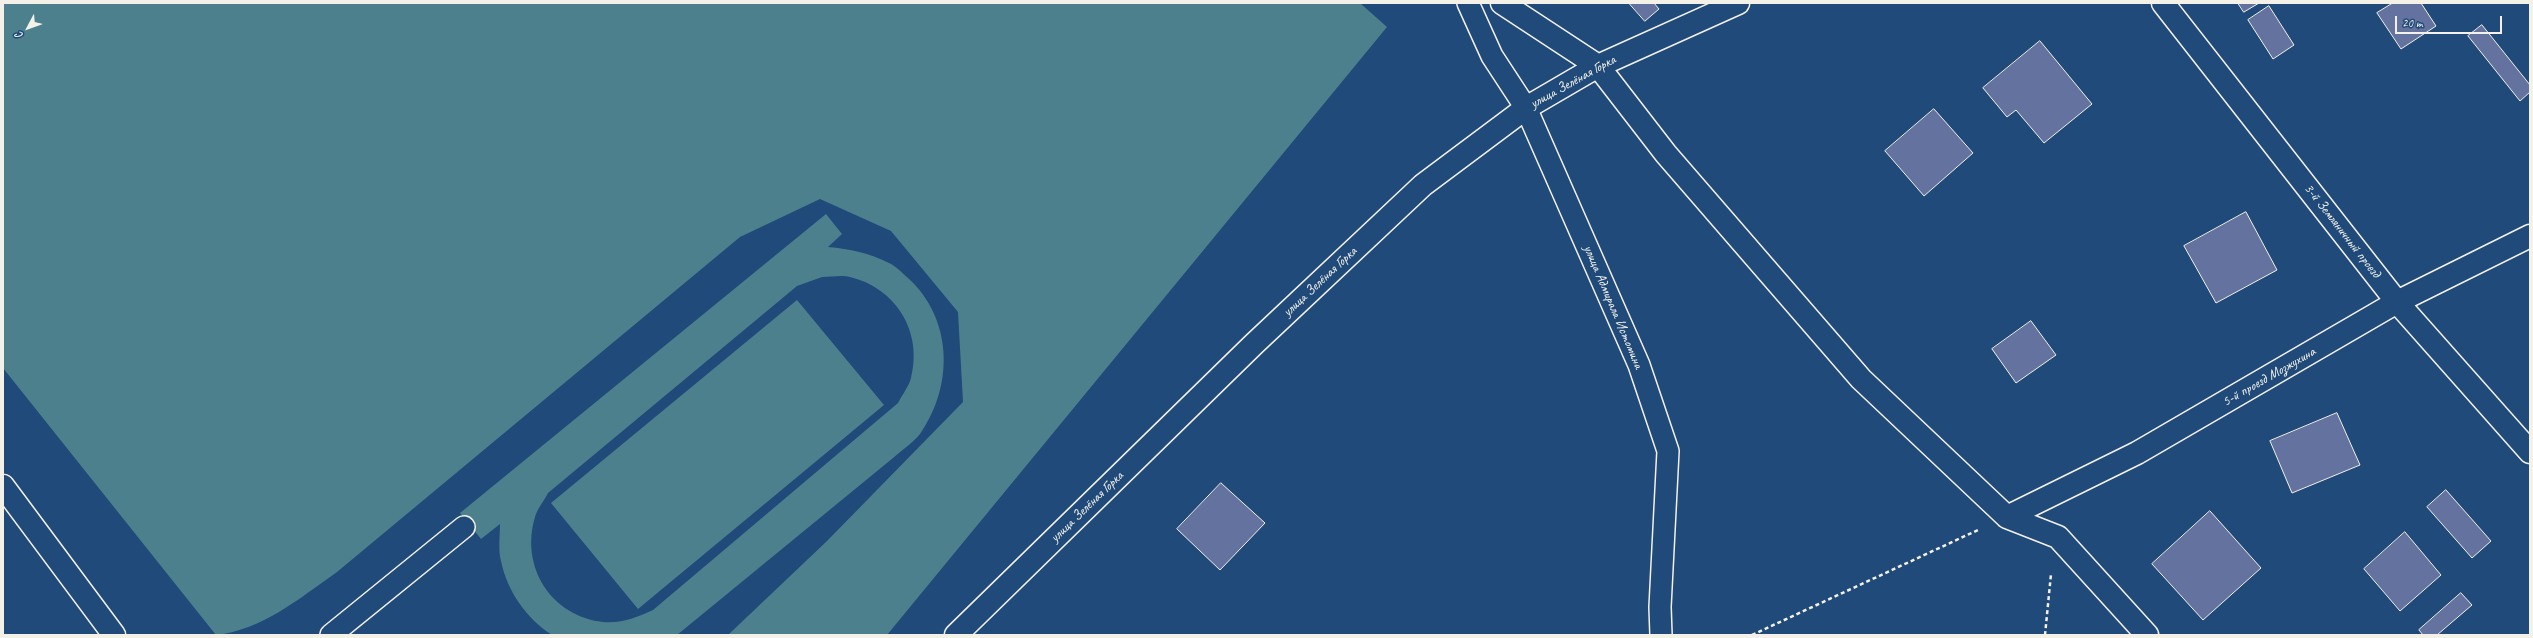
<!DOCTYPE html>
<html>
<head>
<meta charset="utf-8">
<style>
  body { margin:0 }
  #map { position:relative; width:2533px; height:638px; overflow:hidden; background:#1f4a7a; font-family:Caveat,sans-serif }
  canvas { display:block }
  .frame { position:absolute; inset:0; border:4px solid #f4f1e8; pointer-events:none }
  .north { position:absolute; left:8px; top:8px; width:40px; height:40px; -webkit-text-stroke:3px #1f4a7a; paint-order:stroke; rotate:229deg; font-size:11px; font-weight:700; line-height:16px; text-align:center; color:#f4f1e8 }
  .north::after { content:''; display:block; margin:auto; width:14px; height:18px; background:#f4f1e8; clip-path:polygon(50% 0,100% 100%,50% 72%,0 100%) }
  .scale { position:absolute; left:2395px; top:16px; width:107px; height:18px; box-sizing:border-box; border:2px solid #f4f1e8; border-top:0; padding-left:5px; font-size:12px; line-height:14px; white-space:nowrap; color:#f4f1e8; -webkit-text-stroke:3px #1f4a7a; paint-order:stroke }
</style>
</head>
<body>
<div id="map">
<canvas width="2533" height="638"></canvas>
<div class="frame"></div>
<div class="north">С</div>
<div class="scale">20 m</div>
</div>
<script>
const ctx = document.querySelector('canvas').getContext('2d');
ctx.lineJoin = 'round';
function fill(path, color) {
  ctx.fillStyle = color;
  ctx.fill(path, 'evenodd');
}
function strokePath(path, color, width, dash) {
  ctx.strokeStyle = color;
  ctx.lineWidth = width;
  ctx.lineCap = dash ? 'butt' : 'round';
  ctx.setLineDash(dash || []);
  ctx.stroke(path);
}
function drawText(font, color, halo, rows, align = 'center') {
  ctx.font = font + ' Caveat,sans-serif';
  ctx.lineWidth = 3;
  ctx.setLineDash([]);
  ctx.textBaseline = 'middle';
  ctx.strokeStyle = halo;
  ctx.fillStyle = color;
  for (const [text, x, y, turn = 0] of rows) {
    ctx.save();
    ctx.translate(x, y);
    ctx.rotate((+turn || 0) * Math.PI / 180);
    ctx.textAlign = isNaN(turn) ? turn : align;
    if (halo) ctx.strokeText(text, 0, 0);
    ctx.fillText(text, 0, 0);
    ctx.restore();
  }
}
fill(new Path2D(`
  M3 3H1360L1387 27 887 635H728L827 541 963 402 958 312 891 231 820 199 740 237 337 572C300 598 262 630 216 635L3 368Z
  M826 214 842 234 828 247C850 249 869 253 889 263 896 266 902 273 908 278 952 318 954 383 922 431 916 441 902 450 893 458L677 635H552C527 619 507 591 501 561 498 550 500 536 500 524L481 539 460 513ZM822 277C831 277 842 275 850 277 896 288 923 332 911 378 909 386 902 395 898 403L653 610C638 617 621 624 603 622 551 616 520 567 535 517 537 509 544 501 548 493L797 286Z
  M797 300 884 405 638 609 551 503Z`), '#4c808d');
const building = new Path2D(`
  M1629 3H1654L1659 9 1645 21Z
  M2238 3H2259L2244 12Z
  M2393 3H2421L2436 26 2401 49 2377 13Z
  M2269 6 2294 45 2273 59 2248 20Z
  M2482 25 2530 85V92L2520 101 2468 36Z
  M2040 41 2092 104 2044 143 2016 110 2007 117 1983 88Z
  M1934 109 1973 153 1924 196 1885 151Z
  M2246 212 2277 270 2216 303 2184 246Z
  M2031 321 2056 355 2016 383 1992 349Z
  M2337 413 2360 465 2292 493 2270 441Z
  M1221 483 1265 523 1220 570 1177 529Z
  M2446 490 2491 541 2472 558 2427 507Z
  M2210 511 2261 568 2203 620 2152 564Z
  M2405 532 2441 575 2400 611 2364 569Z
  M2461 593 2472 605 2437 635H2423L2419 630Z`);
fill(building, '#64729f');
strokePath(building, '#f4f1e8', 1);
const service = new Path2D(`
  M1468 3 1492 56 1526 108 1639 365 1668 451 1660 607 1661 635
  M331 635 464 527`);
const minor = new Path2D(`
  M1502 3 1598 66 1666 154 1861 379 2007 517 2058 537 2147 635
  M2163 3 2397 302 2530 452
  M3 486 114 635
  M2007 517 2137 453 2397 302 2530 236
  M956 635 1254 344 1423 185 1526 108 1598 66 1738 3`);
strokePath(service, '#f4f1e8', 24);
strokePath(minor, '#f4f1e8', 25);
strokePath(new Path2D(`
  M1752 635 1978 530
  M2045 635 2051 574`), '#f4f1e8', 2.5, [4, 3]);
strokePath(service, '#1f4a7a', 21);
strokePath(minor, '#1f4a7a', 22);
drawText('14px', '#f4f1e8', '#1f4a7a', [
  ["улица Зелёная Горка",1573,82,-29],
  ["3-й Земляничный проезд",2342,231,52],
  ["улица Зелёная Горка",1320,282,-43],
  ["улица Адмирала Истомина",1613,307,67],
  ["5-й проезд Мозжухина",2269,377,-30],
  ["улица Зелёная Горка",1087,507,-44]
]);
</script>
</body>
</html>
